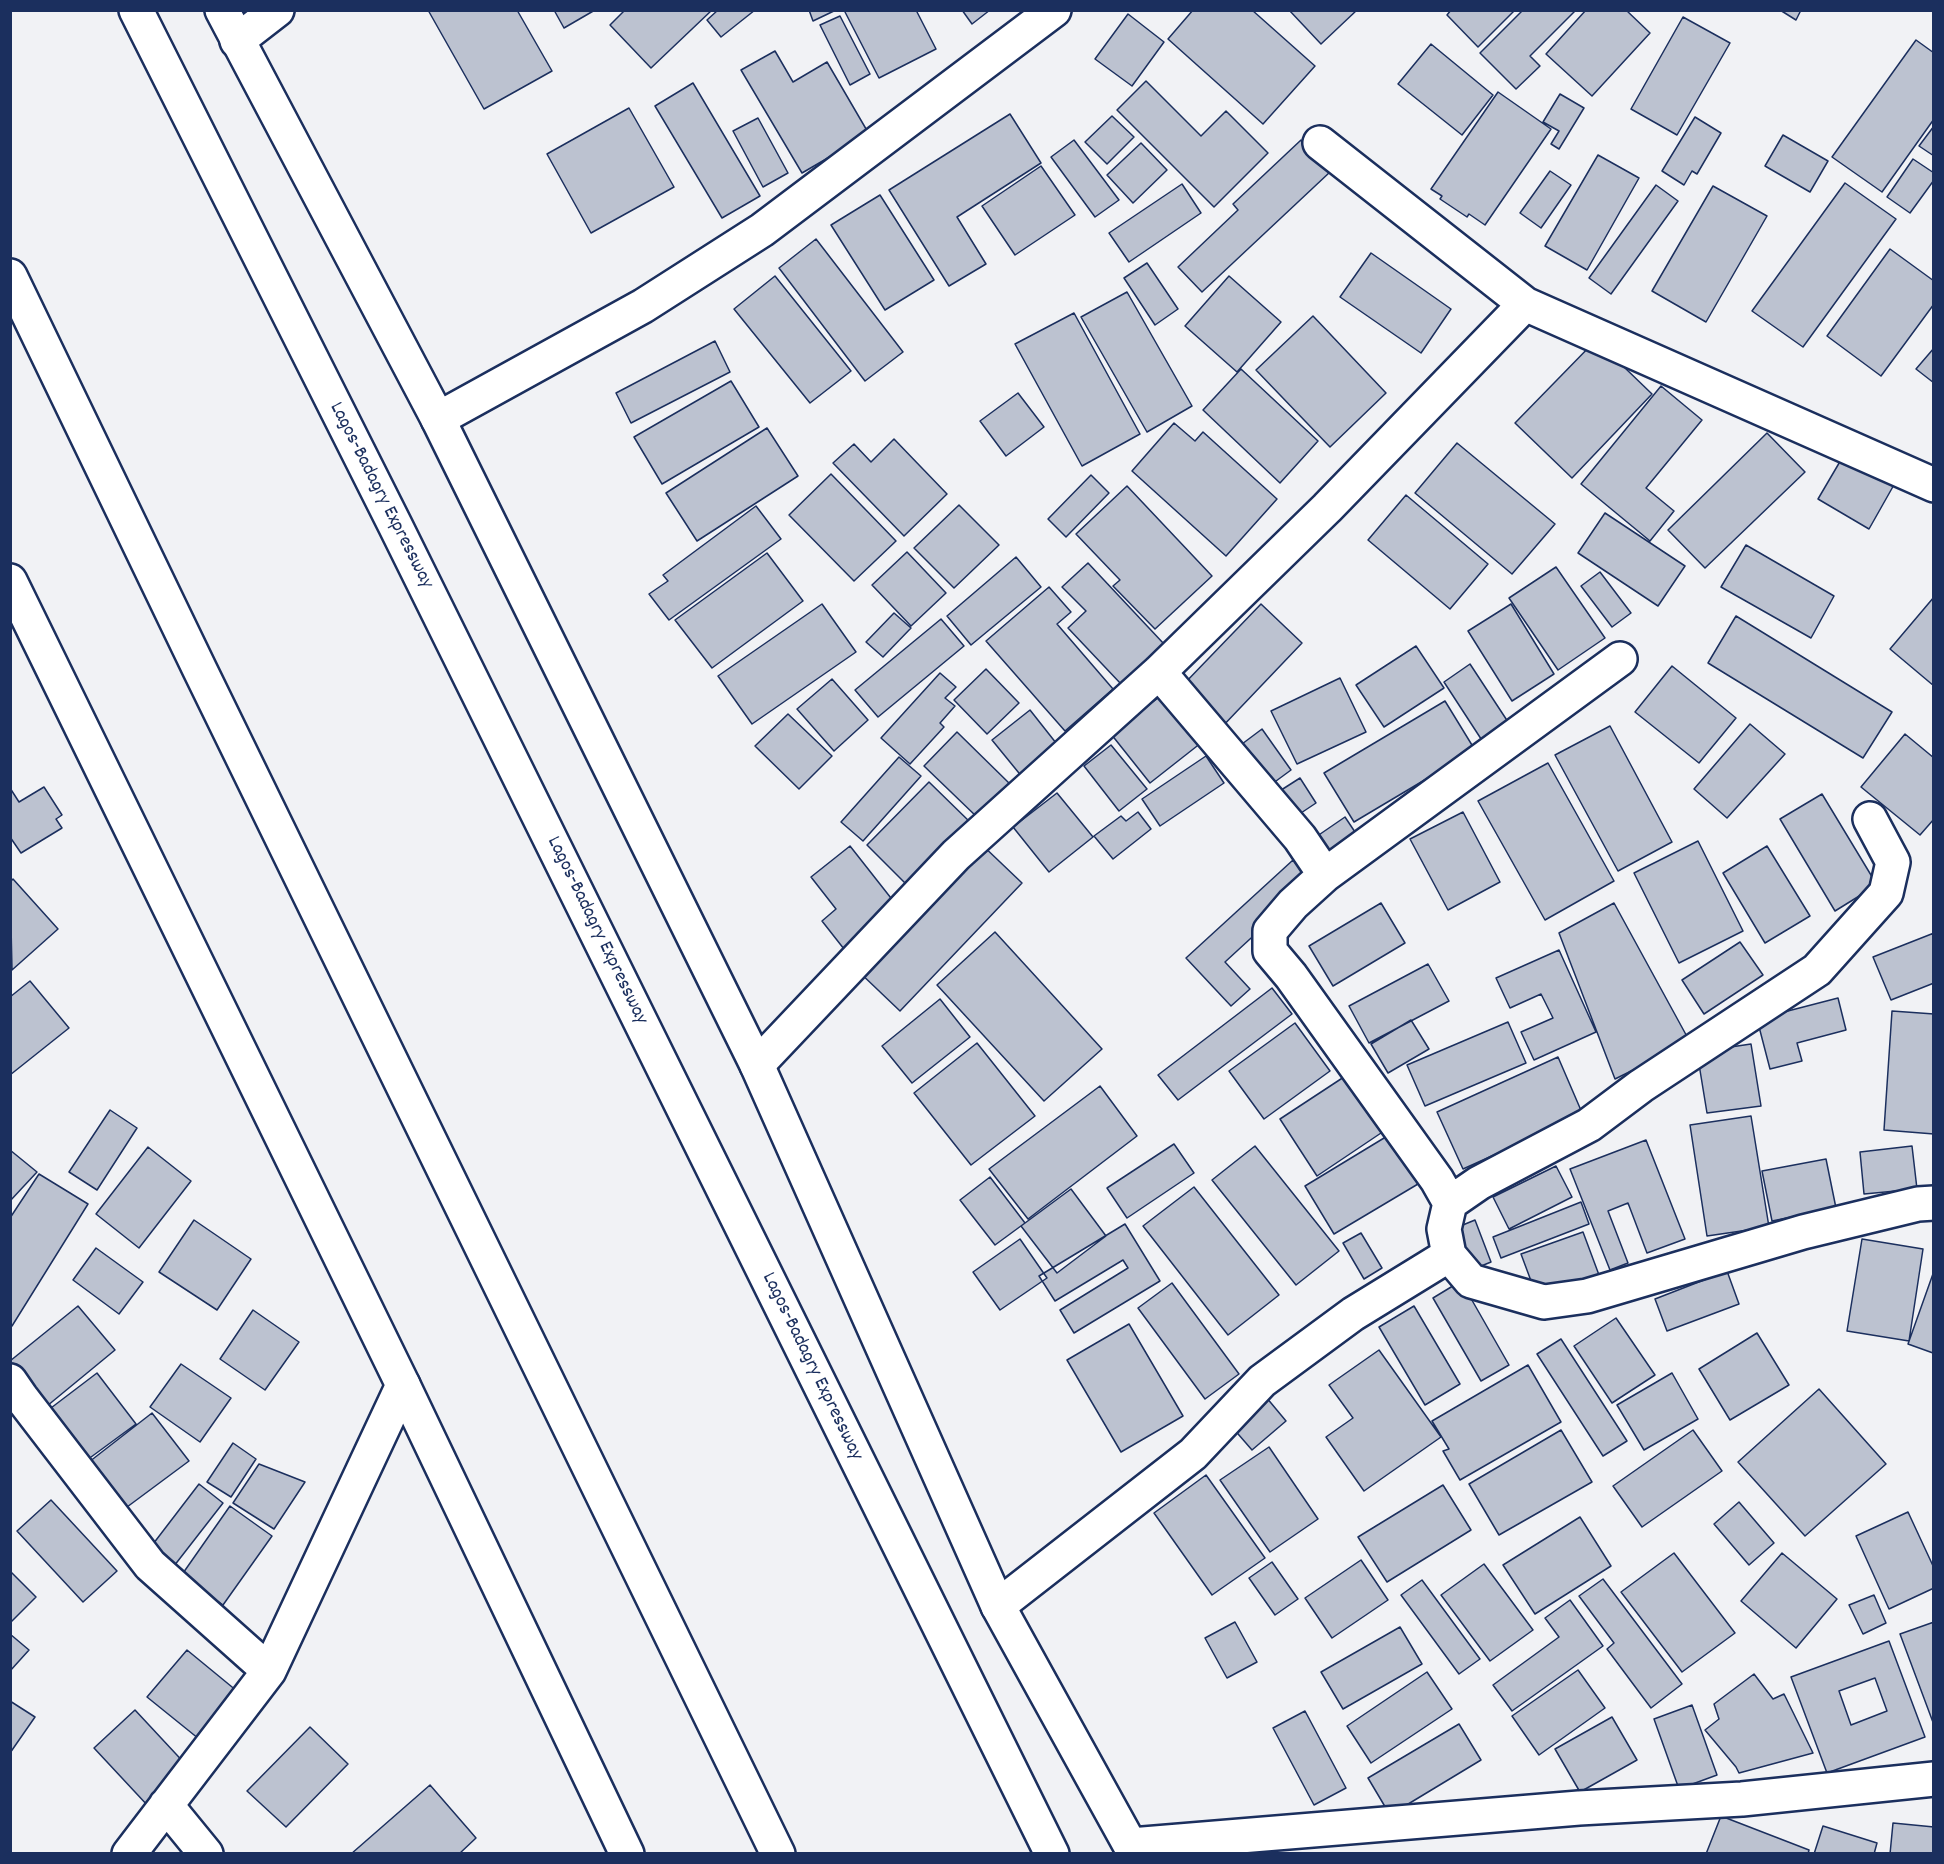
<!DOCTYPE html>
<html>
<head>
<meta charset="utf-8">
<style>
  body { margin:0 }
  #map { position:relative; width:1944px; height:1864px; overflow:hidden; background:#f1f2f5; font-family:Dekko,sans-serif }
  canvas { display:block }
  .frame { position:absolute; inset:0; border:12px solid #1b2f5e; pointer-events:none }
</style>
</head>
<body>
<div id="map">
<canvas width="1944" height="1864"></canvas>
<div class="frame"></div>
</div>
<script>
const ctx = document.querySelector('canvas').getContext('2d');
ctx.lineJoin = 'round';
function fill(path, color) {
  ctx.fillStyle = color;
  ctx.fill(path, 'evenodd');
}
function strokePath(path, color, width, dash) {
  ctx.strokeStyle = color;
  ctx.lineWidth = width;
  ctx.lineCap = dash ? 'butt' : 'round';
  ctx.setLineDash(dash || []);
  ctx.stroke(path);
}
function drawText(font, color, halo, rows, align = 'center') {
  ctx.font = font + ' Dekko,sans-serif';
  ctx.lineWidth = 4.5;
  ctx.setLineDash([]);
  ctx.textBaseline = 'middle';
  ctx.strokeStyle = halo;
  ctx.fillStyle = color;
  for (const [text, x, y, turn = 0] of rows) {
    ctx.save();
    ctx.translate(x, y);
    ctx.rotate((+turn || 0) * Math.PI / 180);
    ctx.textAlign = isNaN(turn) ? turn : align;
    if (halo) ctx.strokeText(text, 0, 0);
    ctx.fillText(text, 0, 0);
    ctx.restore();
  }
}
const building = new Path2D(`
  M428 10H517L552 71 484 109Z
  M554 10H595L564 28Z
  M625 10H712L651 68 610 25Z
  M755 10 721 37 707 20 718 10Z
  M809 10H836L813 21Z
  M844 10H916L936 49 879 78Z
  M962 10H990L972 24Z
  M1193 10H1252L1315 66 1263 124 1168 39Z
  M1289 10H1357L1321 44Z
  M1451 10H1515L1478 47 1447 15Z
  M1523 10H1576L1530 56 1540 66 1516 89 1480 53Z
  M1586 10H1626L1650 33 1592 96 1546 54Z
  M1780 10H1801L1796 20Z
  M1128 14 1164 42 1132 86 1095 59Z
  M840 16 870 74 850 85 820 25Z
  M1683 17 1730 43 1677 135 1631 109Z
  M1916 40 1934 53V119L1882 192 1832 157Z
  M1431 44 1493 95 1462 135 1398 84Z
  M775 51 793 82 827 62 869 134 802 173 741 70Z
  M1146 81 1201 136 1226 111 1268 153 1214 207 1117 110Z
  M693 83 760 196 722 218 655 106Z
  M1498 92 1551 129 1485 225 1469 214 1467 217 1440 199 1442 196 1431 189Z
  M1560 94 1584 108 1559 149 1551 144 1559 131 1543 122Z
  M629 108 674 187 591 233 547 154Z
  M1010 114 1041 163 957 217 986 264 949 286 889 190Z
  M1112 116 1134 137 1107 164 1085 142Z
  M1695 117 1721 133 1697 174 1692 171 1684 185 1662 171Z
  M758 118 788 173 763 187 733 131Z
  M1934 126V156L1919 146Z
  M1783 135 1828 161 1810 192 1765 166Z
  M1074 140 1119 200 1095 217 1051 157Z
  M1301 140 1330 172 1202 292 1178 267 1238 210 1233 204Z
  M1141 143 1167 170 1133 203 1107 175Z
  M1598 155 1639 178 1587 270 1545 246Z
  M1913 159 1934 173V180L1910 213 1887 197Z
  M1041 166 1075 215 1015 255 982 206Z
  M1550 171 1571 185 1541 228 1520 213Z
  M1845 183 1896 219 1803 347 1752 311Z
  M1182 184 1201 213 1129 262 1109 233Z
  M1656 185 1678 201 1611 294 1589 278Z
  M1713 186 1767 216 1706 322 1652 291Z
  M880 195 934 280 885 310 831 225Z
  M816 239 903 352 865 381 779 268Z
  M1890 249 1934 281V304L1881 376 1827 336Z
  M1371 253 1451 309 1421 353 1340 297Z
  M1147 263 1178 309 1155 325 1124 278Z
  M775 276 851 371 810 403 734 309Z
  M1229 276 1281 322 1237 372 1185 326Z
  M1127 292 1192 406 1147 432 1081 317Z
  M1074 313 1140 434 1082 466 1015 344Z
  M1313 316 1386 393 1330 447 1256 370Z
  M1596 340 1652 394 1572 478 1515 423Z
  M715 341 730 372 631 423 616 393Z
  M1934 348V383L1916 369Z
  M1241 369 1318 441 1280 483 1203 410Z
  M731 381 759 427 662 484 634 437Z
  M1661 386 1702 420 1646 488 1674 511 1650 541 1581 484Z
  M1018 393 1044 427 1006 456 980 421Z
  M1174 423 1195 441 1203 432 1277 499 1226 556 1132 471Z
  M767 428 798 476 697 541 666 493Z
  M1767 433 1805 472 1705 568 1668 530Z
  M894 439 947 494 904 536 833 463 854 444 871 462Z
  M1457 443 1555 524 1512 574 1415 493Z
  M1845 453 1895 483 1869 529 1818 499Z
  M831 474 896 541 854 581 789 515Z
  M1091 475 1109 493 1066 537 1048 519Z
  M1127 486 1212 576 1155 629 1113 586 1120 580 1076 534Z
  M1406 495 1488 564 1450 609 1368 540Z
  M959 505 999 545 954 588 914 548Z
  M756 506 781 539 669 620 649 594 668 581 663 575Z
  M1605 513 1685 566 1658 606 1578 553Z
  M1746 545 1834 596 1811 638 1721 587Z
  M907 552 946 593 911 626 872 585Z
  M767 553 803 601 712 668 675 620Z
  M1016 557 1041 587 971 645 947 616Z
  M1088 563 1164 644 1121 684 1068 628 1086 611 1062 587Z
  M1556 567 1605 638 1558 670 1509 598Z
  M1600 572 1631 613 1612 627 1581 586Z
  M1049 587 1071 612 1057 624 1113 689 1065 731 986 641Z
  M1934 597V686L1890 649Z
  M822 604 856 652 752 724 718 676Z
  M1261 604 1302 643 1220 729 1182 686Z
  M1511 604 1554 674 1512 701 1468 631Z
  M894 613 911 628 883 657 866 642Z
  M1736 616 1892 712 1863 758 1708 663Z
  M941 619 964 646 878 717 855 690Z
  M1416 646 1444 688 1384 727 1356 685Z
  M1470 664 1512 728 1485 745 1444 682Z
  M1672 666 1736 718 1699 763 1635 712Z
  M986 669 1019 703 987 734 954 700Z
  M940 673 956 687 945 698 955 706 940 723 944 727 910 764 881 738Z
  M1340 678 1366 732 1297 764 1271 711Z
  M832 679 868 720 834 751 797 709Z
  M1167 691 1206 739 1150 783 1111 734Z
  M1445 701 1475 750 1354 822 1324 773Z
  M1030 710 1060 748 1023 778 992 740Z
  M788 714 832 756 799 789 755 746Z
  M1750 724 1785 754 1727 818 1694 789Z
  M1610 726 1672 842 1618 871 1555 755Z
  M1262 729 1291 770 1272 784 1242 744Z
  M957 732 1011 785 978 818 924 766Z
  M1905 734 1934 758V819L1920 835 1861 787Z
  M1111 745 1147 789 1119 811 1084 766Z
  M1206 756 1224 783 1160 826 1142 799Z
  M899 757 921 776 863 841 841 822Z
  M1548 763 1614 881 1545 920 1478 801Z
  M1300 778 1316 803 1292 819 1275 794Z
  M929 782 973 825 911 889 867 845Z
  M44 787 62 815 56 819 62 828 21 853 10 837V788L19 802Z
  M1057 793 1093 837 1049 872 1013 827Z
  M1822 794 1877 885 1835 911 1780 819Z
  M1138 812 1151 829 1113 859 1094 836 1121 816 1126 821Z
  M1463 812 1500 882 1448 910 1410 839Z
  M1345 817 1361 841 1327 864 1310 841Z
  M978 841 1022 883 900 1011 856 969Z
  M1698 841 1743 931 1679 963 1634 873Z
  M850 846 898 907 844 949 822 921 836 909 811 877Z
  M1767 846 1810 916 1765 943 1723 873Z
  M1293 860 1312 882 1225 962 1250 989 1231 1006 1186 958Z
  M13 879 58 929 12 970 10 882Z
  M1381 903 1405 943 1333 986 1309 946Z
  M1614 903 1690 1042 1615 1079 1559 933Z
  M995 932 1102 1049 1044 1101 937 985Z
  M1934 933V983L1891 1000 1873 957Z
  M1740 942 1763 975 1704 1014 1682 980Z
  M1559 950 1596 1032 1534 1060 1521 1032 1553 1018 1541 994 1510 1008 1496 978Z
  M1428 964 1449 1001 1369 1043 1349 1006Z
  M30 981 69 1028 10 1075V997Z
  M1272 988 1292 1014 1178 1100 1158 1075Z
  M1838 998 1846 1030 1797 1043 1802 1061 1770 1069 1757 1019Z
  M940 999 970 1037 912 1083 882 1046Z
  M1892 1011 1934 1014V1134L1884 1130Z
  M1411 1020 1429 1049 1388 1073 1371 1044Z
  M1508 1022 1526 1063 1425 1106 1407 1065Z
  M1295 1023 1330 1071 1264 1119 1229 1071Z
  M977 1043 1035 1116 971 1165 914 1093Z
  M1751 1044 1761 1106 1707 1113 1697 1052Z
  M1558 1057 1583 1115 1463 1169 1437 1112Z
  M1350 1073 1387 1129 1317 1176 1280 1119Z
  M1100 1086 1137 1136 1028 1219 989 1169Z
  M110 1110 137 1128 97 1190 69 1172Z
  M1751 1116 1769 1227 1707 1236 1690 1125Z
  M1389 1135 1418 1184 1334 1234 1305 1186Z
  M1646 1140 1685 1239 1647 1253 1628 1203 1608 1211 1628 1263 1610 1270 1570 1169Z
  M1174 1144 1194 1173 1127 1218 1107 1188Z
  M1255 1146 1339 1251 1296 1285 1212 1180Z
  M1912 1146 1917 1189 1864 1194 1860 1152Z
  M148 1147 191 1181 139 1248 96 1214Z
  M10 1150 37 1172 10 1201Z
  M1826 1159 1836 1208 1772 1221 1762 1171Z
  M1556 1166 1572 1197 1509 1229 1493 1197Z
  M39 1174 88 1204 12 1326 10 1325V1218Z
  M990 1177 1025 1223 995 1245 960 1200Z
  M1194 1187 1279 1295 1228 1335 1143 1226Z
  M1071 1189 1106 1236 1057 1273 1021 1226Z
  M1581 1202 1589 1224 1501 1258 1493 1237Z
  M194 1220 251 1259 217 1310 159 1272Z
  M1475 1220 1491 1262 1469 1271 1453 1229Z
  M1125 1224 1160 1281 1074 1333 1060 1310 1128 1268 1123 1260 1055 1301 1039 1276Z
  M1583 1232 1599 1275 1537 1297 1521 1254Z
  M1361 1233 1382 1268 1364 1279 1343 1243Z
  M1020 1239 1047 1278 1000 1310 973 1272Z
  M1862 1239 1923 1249 1909 1341 1847 1331Z
  M96 1248 143 1282 119 1314 73 1280Z
  M1727 1271 1739 1304 1667 1331 1655 1299Z
  M1934 1271V1352L1933 1353 1908 1344Z
  M1461 1281 1509 1365 1481 1381 1433 1298Z
  M1172 1283 1239 1374 1205 1399 1138 1308Z
  M78 1306 115 1350 47 1406 10 1361Z
  M1414 1306 1460 1384 1425 1405 1379 1327Z
  M253 1310 299 1342 265 1390 220 1359Z
  M1616 1318 1655 1375 1612 1403 1574 1346Z
  M1129 1324 1183 1416 1121 1452 1067 1360Z
  M1757 1333 1789 1385 1730 1420 1699 1369Z
  M1561 1339 1627 1441 1603 1456 1537 1354Z
  M1379 1350 1441 1437 1364 1491 1326 1437 1353 1418 1329 1385Z
  M181 1364 231 1398 200 1442 150 1407Z
  M1528 1365 1561 1422 1460 1480 1443 1451 1449 1449 1432 1421Z
  M97 1373 136 1424 87 1460 47 1411Z
  M1672 1373 1698 1419 1644 1450 1617 1405Z
  M1819 1389 1886 1464 1805 1536 1738 1462Z
  M1266 1397 1286 1421 1252 1450 1232 1427Z
  M152 1413 189 1461 123 1510 89 1462Z
  M1561 1430 1592 1482 1499 1535 1469 1484Z
  M1693 1430 1722 1471 1642 1527 1613 1486Z
  M233 1443 256 1459 231 1497 207 1482Z
  M1269 1447 1318 1519 1270 1552 1220 1480Z
  M259 1464 305 1482 274 1529 233 1503Z
  M1206 1475 1265 1558 1212 1595 1154 1513Z
  M199 1484 223 1503 174 1566 150 1548Z
  M1443 1485 1471 1530 1387 1582 1358 1537Z
  M51 1500 117 1571 83 1602 17 1531Z
  M1739 1502 1774 1543 1749 1565 1714 1524Z
  M230 1506 272 1536 223 1605 181 1576Z
  M1908 1512 1934 1568V1588L1889 1609 1856 1536Z
  M1580 1517 1611 1566 1535 1614 1503 1565Z
  M1674 1553 1735 1633 1682 1672 1621 1592Z
  M1782 1553 1837 1599 1796 1648 1741 1601Z
  M1361 1560 1388 1600 1332 1638 1305 1598Z
  M1272 1562 1298 1599 1275 1615 1249 1578Z
  M1484 1564 1533 1630 1490 1661 1441 1595Z
  M10 1571 36 1597 10 1623Z
  M1603 1579 1682 1684 1651 1708 1607 1649 1614 1643 1579 1596Z
  M1422 1580 1480 1659 1459 1674 1401 1595Z
  M1874 1595 1886 1623 1863 1634 1849 1605Z
  M1570 1600 1603 1646 1512 1711 1493 1685 1559 1637 1545 1618Z
  M1235 1622 1257 1662 1227 1678 1205 1638Z
  M1934 1622V1725L1900 1634Z
  M1400 1627 1422 1664 1343 1709 1321 1672Z
  M10 1634 29 1650 10 1671Z
  M1889 1641 1925 1737 1827 1773 1791 1677ZM1875 1678 1887 1711 1851 1725 1839 1691Z
  M187 1650 243 1696 204 1743 147 1697Z
  M1578 1670 1605 1708 1539 1755 1512 1716Z
  M1427 1672 1452 1709 1371 1763 1347 1726Z
  M1754 1674 1773 1699 1784 1694 1813 1753 1739 1773 1736 1767 1705 1730 1719 1719 1714 1704Z
  M10 1701 35 1717 10 1753Z
  M1692 1705 1717 1775 1679 1789 1654 1719Z
  M135 1710 189 1768 149 1807 94 1748Z
  M1305 1711 1346 1788 1314 1805 1273 1728Z
  M1612 1717 1637 1760 1580 1792 1555 1749Z
  M1459 1724 1481 1760 1390 1815 1368 1778Z
  M310 1727 348 1764 286 1827 247 1791Z
  M430 1785 476 1838 459 1854H351Z
  M1721 1816 1809 1850 1808 1854H1706Z
  M1893 1823 1934 1827V1854H1890Z
  M1823 1826 1877 1843 1874 1854H1814Z`);
fill(building, '#bcc2d0');
strokePath(building, '#1b2f5e', 1.5);
const minor = new Path2D(`
  M237 41 277 10
  M1320 143 1525 304 1934 485
  M438 419 643 306 762 230 1054 10
  M1159 672 1300 838 1325 875 1620 659
  M1325 875 1293 904 1270 931V951L1291 976 1437 1180 1450 1203
  M757 1065 956 855 1159 672 1327 508 1525 304
  M1449 1255 1471 1281 1544 1302 1587 1296 1803 1232 1918 1204 1934 1203
  M10 1381 21 1397 150 1565 269 1671
  M998 1606 1193 1454 1262 1381 1353 1314 1449 1255 1444 1229 1450 1203 1479 1183 1589 1125 1641 1086 1817 970 1886 893 1893 862 1870 819
  M166 1805 206 1854
  M1131 1845 1579 1808 1742 1799 1934 1779
  M129 1854 269 1671 403 1385`);
const primary = new Path2D(`
  M222 10 438 419 757 1065 998 1606 1135 1854
  M10 581 403 1385 627 1854`);
const trunk = new Path2D(`
  M136 10 395 525 1052 1854
  M10 276 200 670 778 1854`);
strokePath(minor, '#1b2f5e', 38);
strokePath(primary, '#1b2f5e', 38);
strokePath(trunk, '#1b2f5e', 38);
strokePath(minor, '#fff', 33);
strokePath(primary, '#fff', 33);
strokePath(trunk, '#fff', 33);
drawText('20px', '#1b2f5e', '#fff', [
  ["Lagos-Badagry Expressway",380,496,63],
  ["Lagos-Badagry Expressway",596,931,64],
  ["Lagos-Badagry Expressway",811,1367,64]
]);
</script>
</body>
</html>
